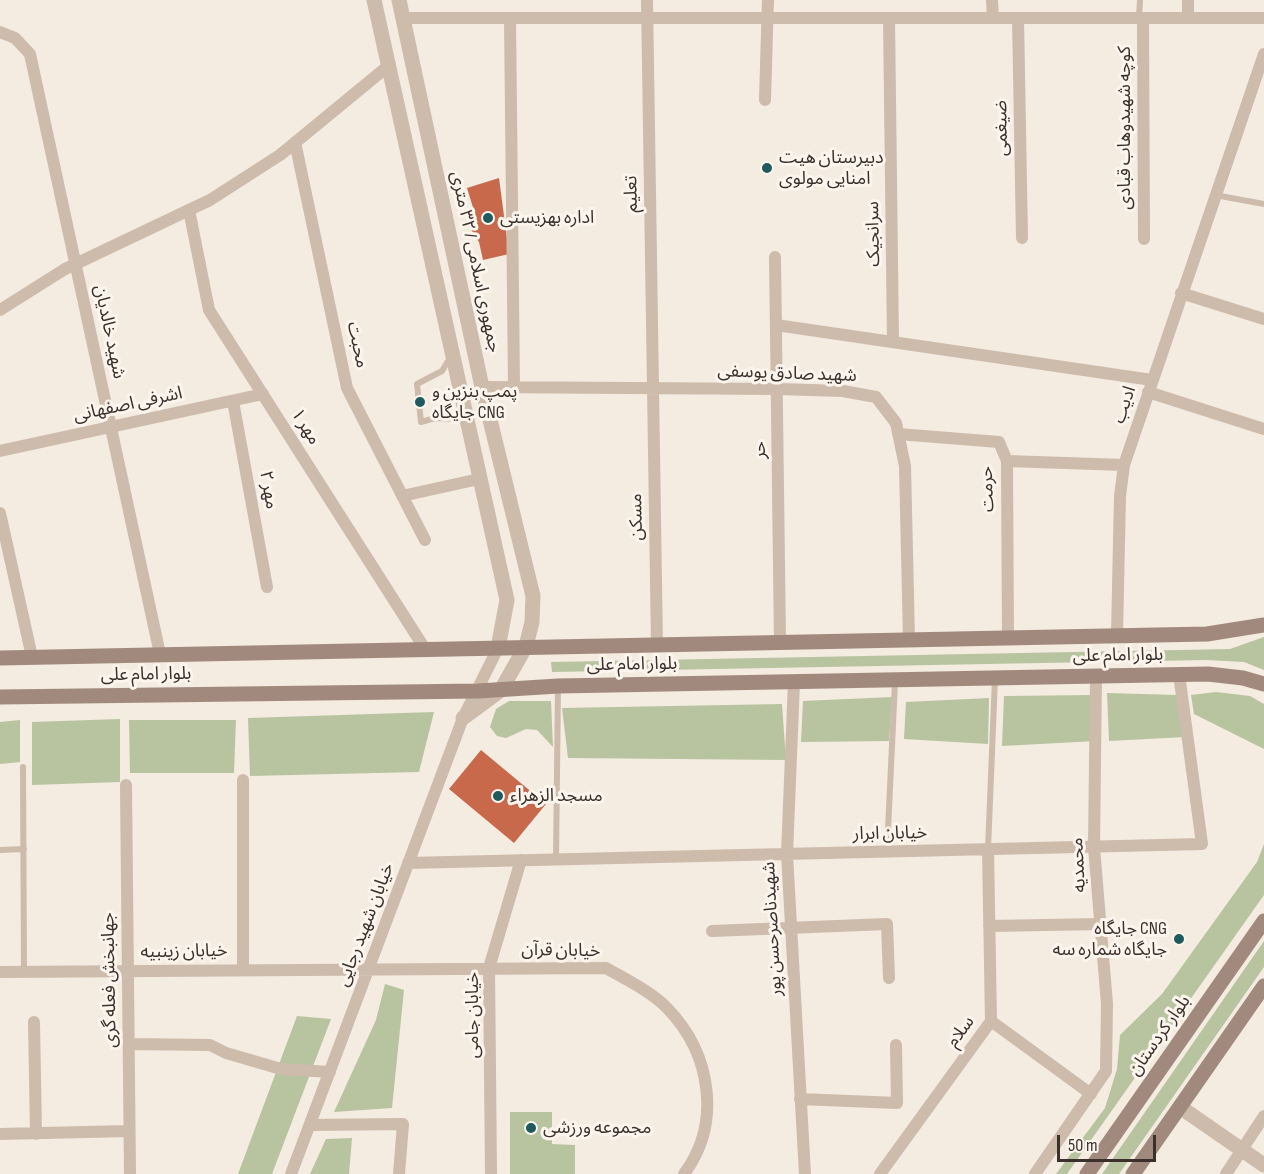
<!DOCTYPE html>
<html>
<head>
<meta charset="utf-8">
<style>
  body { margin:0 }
  #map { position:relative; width:1264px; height:1174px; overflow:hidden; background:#f4ebe1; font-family:"Sofia Sans Condensed",sans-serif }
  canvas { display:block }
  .scale { position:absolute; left:1057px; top:1135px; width:99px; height:27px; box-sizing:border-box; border:3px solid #3b302b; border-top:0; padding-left:8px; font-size:18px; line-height:21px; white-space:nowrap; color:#3b302b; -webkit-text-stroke:4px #fbf5ee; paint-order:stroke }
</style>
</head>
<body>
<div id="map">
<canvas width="1264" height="1174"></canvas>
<div class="scale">50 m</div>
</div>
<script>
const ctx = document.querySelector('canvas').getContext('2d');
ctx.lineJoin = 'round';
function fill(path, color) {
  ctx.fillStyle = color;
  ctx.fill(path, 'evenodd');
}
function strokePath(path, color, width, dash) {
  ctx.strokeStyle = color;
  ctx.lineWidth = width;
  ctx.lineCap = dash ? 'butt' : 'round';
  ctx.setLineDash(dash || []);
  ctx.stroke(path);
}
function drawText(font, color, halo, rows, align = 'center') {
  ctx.font = font + ' "Sofia Sans Condensed","Noto Sans Arabic",sans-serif';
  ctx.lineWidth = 6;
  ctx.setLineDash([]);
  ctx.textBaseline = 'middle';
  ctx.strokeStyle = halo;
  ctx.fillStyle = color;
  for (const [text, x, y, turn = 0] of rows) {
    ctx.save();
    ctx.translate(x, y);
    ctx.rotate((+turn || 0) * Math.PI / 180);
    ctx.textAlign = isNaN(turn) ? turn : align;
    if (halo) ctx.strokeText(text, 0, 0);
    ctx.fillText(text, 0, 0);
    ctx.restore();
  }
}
fill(new Path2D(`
  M1264 637V670L1244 662 1206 660 552 672 551 662 1230 649Z
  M1216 692 1250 696 1264 704V749L1194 714 1191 695Z
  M1107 693 1177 695 1186 737 1109 741Z
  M1093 695 1096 741 1002 746 1004 696Z
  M892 697 889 741 801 742 803 701Z
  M989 698 988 744 904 739 906 702Z
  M509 701H551L553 747 537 730 526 729 506 738 497 736 490 727 496 709Z
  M782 704 786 760 568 758 562 708Z
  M434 712 419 772 250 776 248 718Z
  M120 719V782L32 785V722Z
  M20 720V762L0 764V722Z
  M129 720H236L234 773H130Z
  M1264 844V895L1067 1174H1056L1105 1108 1117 1069 1120 1035 1162 994 1257 862Z
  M1264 941V967L1119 1174H1102Z
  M385 984 404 990 392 1108 334 1112 376 1020Z
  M297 1016 331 1019 272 1174H238Z
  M510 1112H552V1144L575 1145V1174H510Z
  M352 1138 349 1174H310L326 1139Z`), '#b8c4a0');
fill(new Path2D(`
  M499 178 509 254 483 260 479 242 469 226 475 214 467 188Z
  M481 750 546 804 514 843 449 789Z`), '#c8694b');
strokePath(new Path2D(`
  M1139 18 1140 0
  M1215 195 1264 204
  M451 356 442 371 417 384 421 422 435 418 466 419
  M23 767 24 971
  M988 849 995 678
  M0 850 24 849
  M887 851 895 682
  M556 859 558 686`), '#cdbbac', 6);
strokePath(new Path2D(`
  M647 0 657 645
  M992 0 993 18
  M1188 0V17
  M402 18H1264
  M510 18 514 386
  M889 18 893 342
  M1018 18 1022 238
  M1143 18 1144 239
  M0 32 15 38 30 54 160 654
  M765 100 768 0
  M295 142 347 388 425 540
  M189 210 209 310 425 649
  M775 257 780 642
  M1181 293 1264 319
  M0 310 65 269 210 200 280 155 387 67
  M776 325 1152 380
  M482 387 778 389 843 391 876 397 896 423 905 466 909 639
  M1148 392 1264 429
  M233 401 267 587
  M898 434 999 442 1007 461 1008 638
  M0 451 263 394
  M1007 461 1124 465
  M402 496 479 479
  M0 513 32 657
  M1117 635 1120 496 1124 465 1264 54
  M794 682 787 854 805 1174
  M243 780V970
  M126 785 130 1174
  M408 863 1202 844 1179 674
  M989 926 1101 924
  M712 931 887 924 889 978
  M0 972 606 968C627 980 652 992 668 1009 711 1054 722 1123 684 1174
  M991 1021 1091 1094
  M34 1022 36 1134
  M129 1044 210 1045 226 1053 281 1069 330 1072
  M800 1099 897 1103 896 1045
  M310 1125 403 1124 399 1174
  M0 1134 129 1131
  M291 1174 463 718 498 648
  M491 1174 489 968 521 860
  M880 1174 991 1021 988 849
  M1035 1174 1106 1071 1107 1004 1094 847 1096 676
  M1226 1174 1264 1116`), '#cdbbac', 12);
strokePath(new Path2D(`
  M374 0 507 600 498 648
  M399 0 482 387 533 596 532 622 526 646 501 690 463 718
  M1180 1107 1264 1165`), '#cdbbac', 15);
strokePath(new Path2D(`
  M0 658 1207 634 1264 625
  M0 697 478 691 558 686 1208 674 1243 678 1264 684
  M1087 1174 1264 921
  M1133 1174 1264 986`), '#a18a7d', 15);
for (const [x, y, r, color] of [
  [767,168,6,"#1f5a5e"],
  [488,218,6,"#1f5a5e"],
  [420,402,6,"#1f5a5e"],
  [498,796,6,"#1f5a5e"],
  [1179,939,6,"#1f5a5e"],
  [531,1128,6,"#1f5a5e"]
]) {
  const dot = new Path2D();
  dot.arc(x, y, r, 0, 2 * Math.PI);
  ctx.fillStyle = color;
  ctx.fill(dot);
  strokePath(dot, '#fbf5ee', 2);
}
drawText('18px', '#3b302b', '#fbf5ee', [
  ["ضیغمی",1002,128,-91],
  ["کوچه شهیدوهاب قبادی",1125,128,-90],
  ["تعلیم",632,194,-91],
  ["سرانجیک",874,234,-91],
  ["جمهوری اسلامی / ۳۲ متری",475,262,78],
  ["شهید خالدیان",109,332,78],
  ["محبت",357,345,78],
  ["شهید صادق یوسفی",787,374,2],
  ["اشرفی اصفهانی",128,405,-12],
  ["ادیب",1125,405,-71],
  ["مهر ۱",305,427,58],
  ["حر",760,450,-90],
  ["حرمت",988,489,-92],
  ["مهر ۲",268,490,80],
  ["مسکن",637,517,-91],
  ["بلوار امام علی",1118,656,-1],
  ["بلوار امام علی",632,665,-1],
  ["بلوار امام علی",146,675,-1],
  ["خیابان ابرار",890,834,-1],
  ["محمدیه",1079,865,-93],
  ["خیابان شهید رجایی",366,925,-69],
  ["شهیدناصرحسن پور",773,929,-93],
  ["خیابان قرآن",561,951,1],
  ["خیابان زینبیه",184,952,-1],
  ["جهانبخش فعله گری",110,980,-91],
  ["خیابان جامی",473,1015,-90],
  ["سلام",961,1032,-54],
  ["بلوار کردستان",1160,1036,-55]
]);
drawText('18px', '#3b302b', '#fbf5ee', [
  ["دبیرستان هیت",779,158],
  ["امنایی مولوی",779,179],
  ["اداره بهزیستی",500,218],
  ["پمپ بنزین و",432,392],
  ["جایگاه CNG",432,413],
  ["مسجد الزهراء",510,796],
  ["جایگاه CNG",1167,929,"right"],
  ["جایگاه شماره سه",1167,950,"right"],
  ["مجموعه ورزشی",543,1128]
], 'left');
</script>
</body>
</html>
